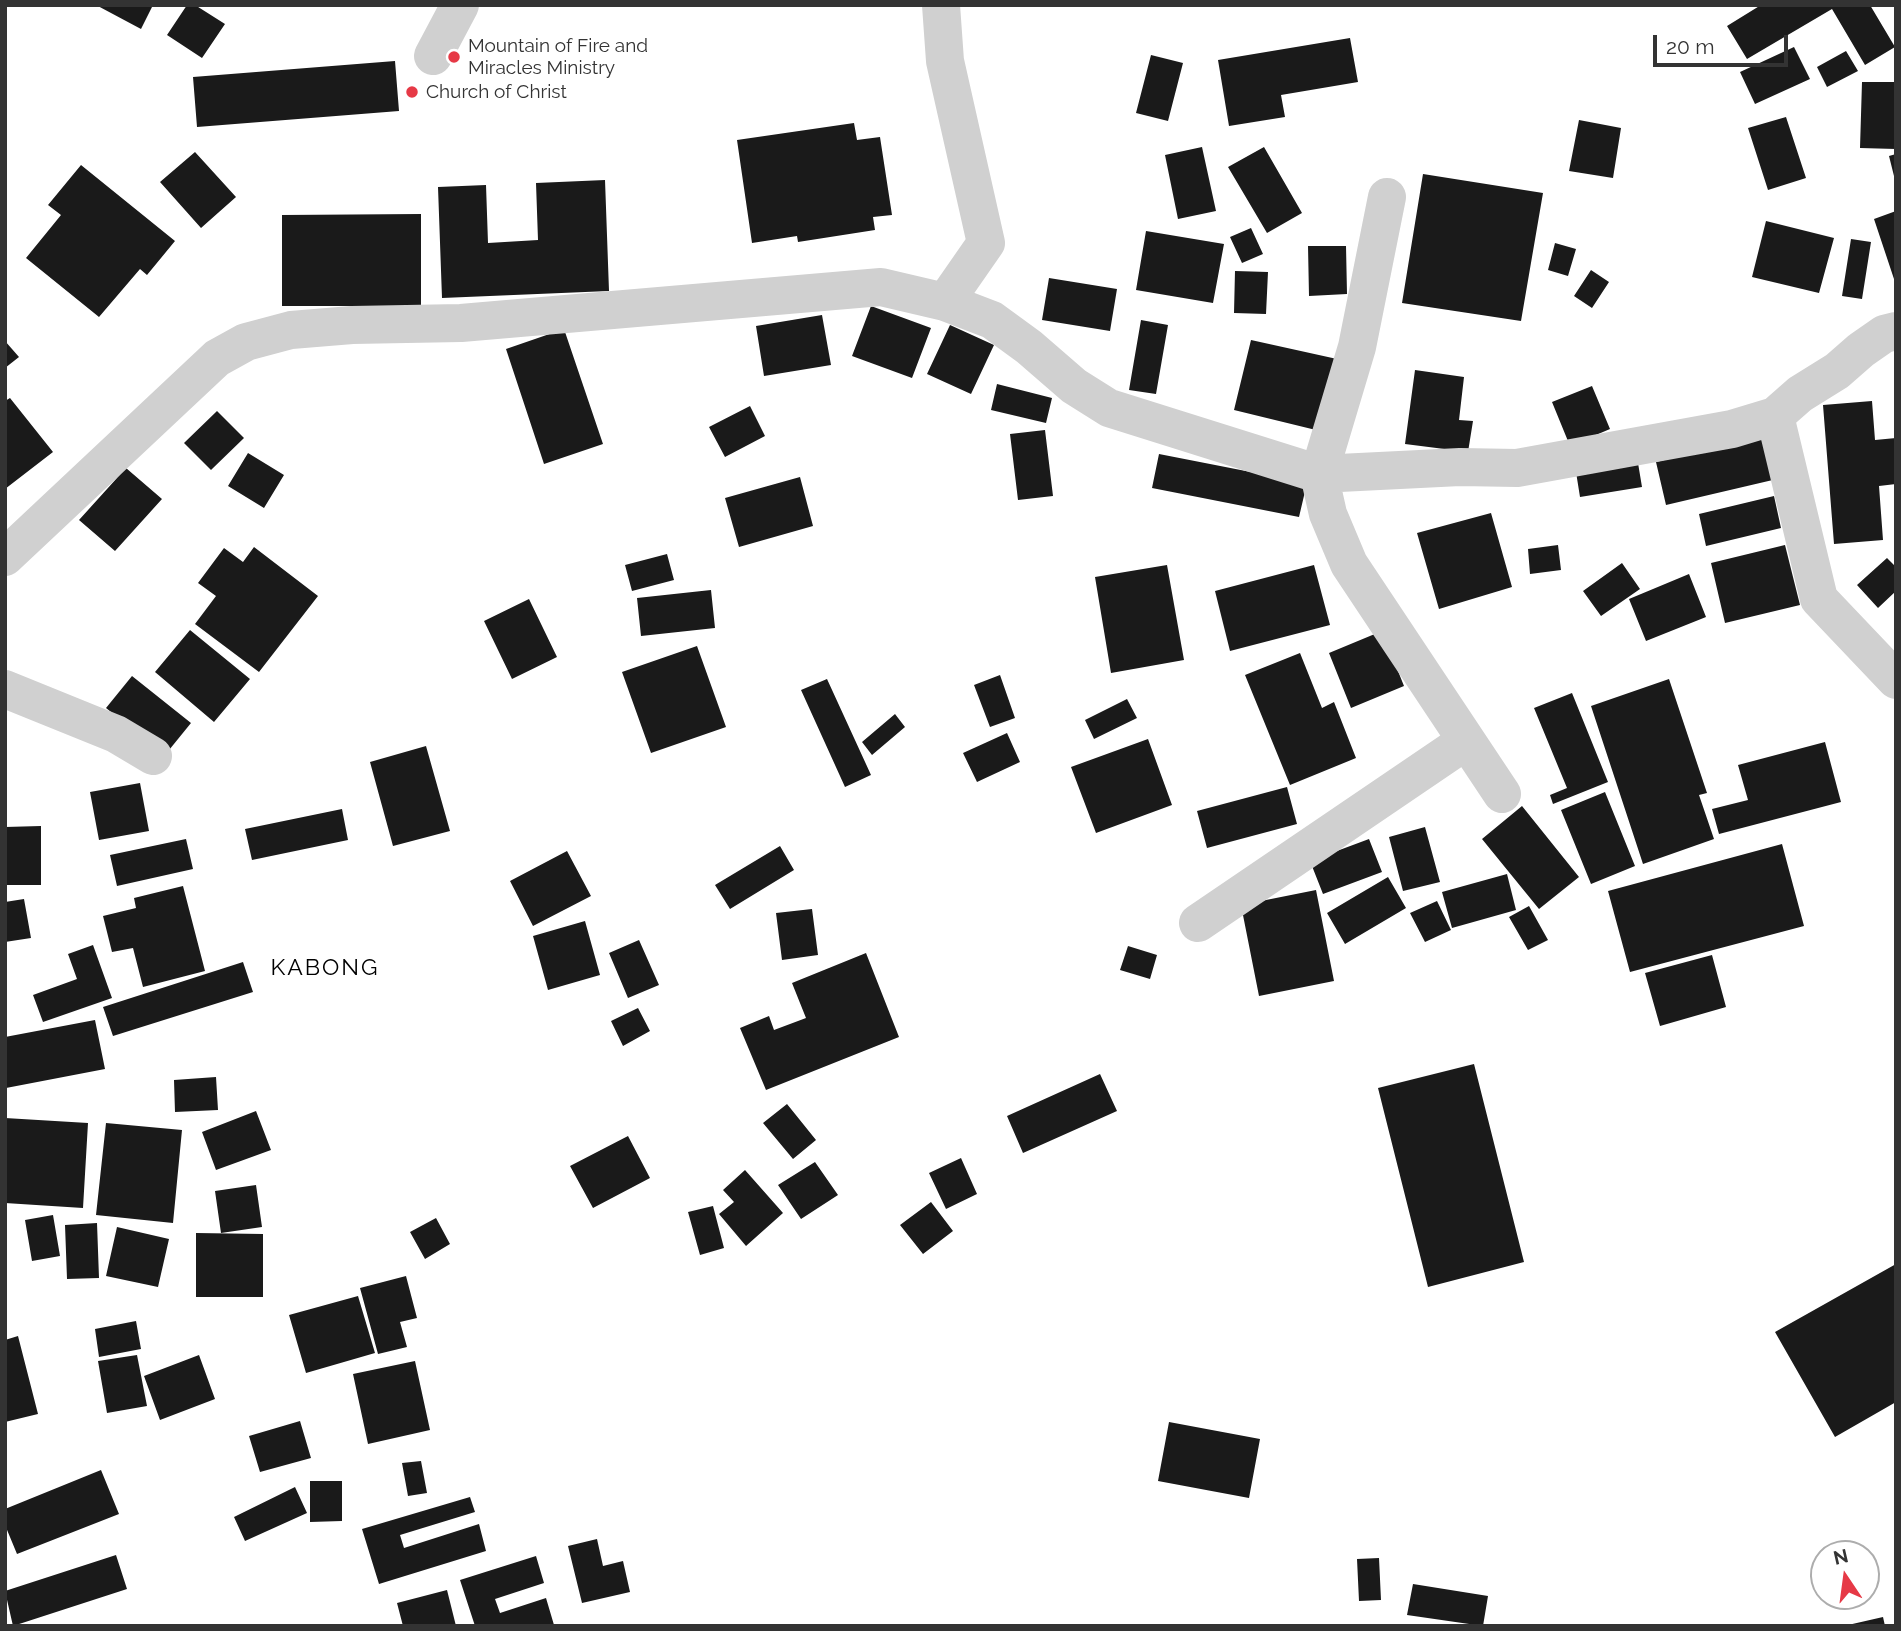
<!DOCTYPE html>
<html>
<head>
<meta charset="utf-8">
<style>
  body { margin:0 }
  #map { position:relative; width:1901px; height:1631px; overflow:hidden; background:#fff; font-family:Raleway,sans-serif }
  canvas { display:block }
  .frame { position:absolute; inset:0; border:7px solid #333; pointer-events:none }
  .north { position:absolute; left:1810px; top:1540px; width:70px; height:70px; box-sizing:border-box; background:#fff; border:2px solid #adadad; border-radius:50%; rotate:347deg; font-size:19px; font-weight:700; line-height:28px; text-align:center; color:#333 }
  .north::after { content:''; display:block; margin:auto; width:24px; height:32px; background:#e63946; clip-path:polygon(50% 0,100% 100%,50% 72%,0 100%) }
  .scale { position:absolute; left:1653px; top:35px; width:135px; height:32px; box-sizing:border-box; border:4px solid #333; border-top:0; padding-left:9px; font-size:21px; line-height:24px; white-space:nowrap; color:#333; -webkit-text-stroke:5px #fff; paint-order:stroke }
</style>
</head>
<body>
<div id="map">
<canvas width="1901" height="1631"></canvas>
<div class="frame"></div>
<div class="north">N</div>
<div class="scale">20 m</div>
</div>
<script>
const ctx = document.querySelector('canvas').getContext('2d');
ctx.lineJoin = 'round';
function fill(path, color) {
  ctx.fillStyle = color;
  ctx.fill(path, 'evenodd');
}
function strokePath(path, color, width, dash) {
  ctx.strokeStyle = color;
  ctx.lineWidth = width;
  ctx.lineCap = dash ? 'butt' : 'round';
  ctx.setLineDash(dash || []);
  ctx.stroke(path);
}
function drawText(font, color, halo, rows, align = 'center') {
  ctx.font = font + ' Raleway,sans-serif';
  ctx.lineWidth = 7;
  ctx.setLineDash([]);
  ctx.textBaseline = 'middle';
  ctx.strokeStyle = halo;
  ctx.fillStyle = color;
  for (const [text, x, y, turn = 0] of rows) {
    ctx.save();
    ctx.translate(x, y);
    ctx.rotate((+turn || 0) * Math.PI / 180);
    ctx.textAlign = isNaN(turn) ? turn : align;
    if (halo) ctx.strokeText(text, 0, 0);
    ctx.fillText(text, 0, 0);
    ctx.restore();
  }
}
fill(new Path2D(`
  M96 5H153L141 29Z
  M187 5H195L225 24 202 58 167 35Z
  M1761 5H1870L1895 47 1865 65 1832 9 1747 59 1727 26Z
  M1350 38 1358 82 1281 95 1285 117 1229 126 1218 60Z
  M1794 47 1810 79 1755 104 1740 72Z
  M1846 51 1858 71 1827 87 1817 67Z
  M1151 55 1183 63 1168 121 1136 113Z
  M395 61 399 111 197 127 193 77Z
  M1862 82H1896V149L1860 148Z
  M1786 117 1806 178 1768 190 1748 128Z
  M1579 120 1621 128 1613 178 1569 171Z
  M854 123 857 140 880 137 892 215 873 217 875 230 798 242 797 236 752 243 737 140Z
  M1202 147 1216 211 1178 219 1165 155Z
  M1264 147 1302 213 1267 233 1228 167Z
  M195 152 236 197 201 228 160 182Z
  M1896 154V180H1895L1889 156Z
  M81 165 175 241 147 275 140 269 99 317 26 258 61 215 48 205Z
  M1423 174 1543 193 1521 321 1402 303Z
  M605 180 609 291 442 298 438 187 486 185 488 243 538 240 536 183Z
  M1896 211V282H1895L1874 219Z
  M421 214V306H282V215Z
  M1766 221 1834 238 1819 293 1752 277Z
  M1251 228 1263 254 1242 263 1230 237Z
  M1146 231 1224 244 1213 303 1136 290Z
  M1851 239 1871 242 1862 299 1842 296Z
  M1555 243 1576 249 1568 276 1548 270Z
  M1308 246H1346L1347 294 1309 296Z
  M1591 270 1609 282 1592 308 1574 296Z
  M1235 271 1268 272 1266 314 1234 313Z
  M1049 278 1117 289 1110 331 1042 320Z
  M871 306 931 328 912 378 852 356Z
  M822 315 831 365 764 376 756 326Z
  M1141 320 1168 325 1156 394 1129 390Z
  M950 325 994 345 971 394 927 374Z
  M564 329 603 444 544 464 506 349Z
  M1251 340 1337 359 1320 431 1234 410Z
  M5 341 19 357 5 368Z
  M1415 370 1464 377 1459 420 1473 421 1468 452 1405 444Z
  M997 384 1052 398 1046 423 991 410Z
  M1592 386 1610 429 1570 446 1552 402Z
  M10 398 53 452 5 489V401Z
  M1872 401 1875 440 1896 438V484L1879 486 1883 540 1834 544 1823 405Z
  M750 406 765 436 725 457 709 427Z
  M217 411 244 438 211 470 184 443Z
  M1045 430 1053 496 1018 500 1010 434Z
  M1767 436 1777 479 1666 505 1656 462Z
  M248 453 284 475 264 508 228 486Z
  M1159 454 1307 483 1299 517 1152 488Z
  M1638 463 1642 487 1580 497 1576 472Z
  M126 468 162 499 115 551 79 520Z
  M800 477 813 526 739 547 725 498Z
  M1774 496 1781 528 1706 546 1699 514Z
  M1491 513 1512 587 1439 609 1417 533Z
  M1558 545 1561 570 1530 574 1528 549Z
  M1785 545 1800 605 1725 623 1711 563Z
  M254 547 318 596 259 672 195 624 216 596 198 583 224 548 243 562Z
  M667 554 674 580 632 591 625 565Z
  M1887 558 1896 567V591L1878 608 1857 585Z
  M1622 563 1640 589 1601 616 1583 591Z
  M1167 565 1184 660 1111 673 1095 577Z
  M1314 565 1330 625 1230 651 1215 591Z
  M1689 574 1706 617 1646 641 1629 599Z
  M711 590 715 628 641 636 637 598Z
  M529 599 557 657 512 679 484 621Z
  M190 630 250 679 214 722 155 672Z
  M1382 631 1404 686 1351 708 1329 653Z
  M697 646 726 727 651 753 622 672Z
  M1300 653 1322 708 1334 702 1356 758 1290 785 1245 675Z
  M1000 675 1015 718 990 727 974 685Z
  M132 676 191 723 165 755 106 708Z
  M827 679 871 775 845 787 801 690Z
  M1669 679 1707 793 1699 795 1714 839 1643 864 1591 706Z
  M1572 693 1608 782 1553 804 1550 795 1567 788 1534 708Z
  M1127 699 1137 718 1094 739 1085 720Z
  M895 714 905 727 872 755 862 742Z
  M1007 733 1020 762 977 782 963 753Z
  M1148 739 1172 805 1096 833 1071 767Z
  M1825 742 1841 802 1719 834 1712 809 1748 800 1738 765Z
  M426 746 450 831 393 846 370 762Z
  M140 783 149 831 99 840 90 792Z
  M1287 787 1297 824 1207 848 1197 811Z
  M1605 792 1635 866 1591 884 1561 810Z
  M1522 806 1579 877 1539 909 1482 839Z
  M342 809 348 840 252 860 245 829Z
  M41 826V885H5V827Z
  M1425 827 1440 882 1403 891 1389 837Z
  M186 839 193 869 117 886 110 855Z
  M1369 839 1382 872 1323 894 1310 861Z
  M1782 844 1804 926 1630 972 1608 891Z
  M780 846 794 870 730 909 715 885Z
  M567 851 591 896 533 926 510 881Z
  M1507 874 1516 910 1452 928 1442 892Z
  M1388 877 1406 908 1345 944 1327 913Z
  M183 886 205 971 143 987 133 948 112 952 103 916 136 908 134 898Z
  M1316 890 1334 981 1259 996 1241 905Z
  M24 899 31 938 5 942V902Z
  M1437 901 1451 930 1425 942 1410 913Z
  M1529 906 1548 940 1528 950 1509 917Z
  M812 909 818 955 782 960 776 913Z
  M585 921 600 975 548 990 533 936Z
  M639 940 659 985 628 998 609 953Z
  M93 945 112 998 43 1022 33 995 77 979 68 954Z
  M1128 946 1157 955 1150 979 1120 970Z
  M866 953 899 1037 766 1090 740 1028 769 1016 774 1030 806 1018 792 983Z
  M1712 955 1726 1007 1660 1026 1645 973Z
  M243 962 253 992 113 1036 103 1007Z
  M638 1008 650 1031 623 1046 611 1021Z
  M95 1020 105 1069 6 1088 5 1037Z
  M1474 1064 1524 1262 1428 1287 1378 1088Z
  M1100 1074 1117 1111 1023 1153 1007 1116Z
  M216 1077 218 1110 175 1112 174 1080Z
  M787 1104 816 1140 793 1159 763 1123Z
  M256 1111 271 1150 216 1170 202 1132Z
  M5 1118 88 1123 83 1208 5 1203Z
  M106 1123 182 1130 173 1223 96 1215Z
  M628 1136 650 1178 593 1208 570 1166Z
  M961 1158 977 1194 946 1209 929 1173Z
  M815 1162 838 1195 801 1219 778 1185Z
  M745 1170 783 1213 746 1246 719 1214 734 1202 723 1190Z
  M256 1185 262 1227 221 1233 215 1191Z
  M931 1202 953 1231 923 1254 900 1225Z
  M713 1206 724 1248 700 1255 688 1212Z
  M53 1215 60 1256 32 1261 25 1220Z
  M436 1218 450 1244 425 1259 410 1232Z
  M97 1223 99 1278 67 1279 65 1225Z
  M117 1227 169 1239 158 1287 106 1276Z
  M196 1233 263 1234V1297H196Z
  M1896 1264V1402L1835 1437 1775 1332Z
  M406 1276 417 1318 400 1322 407 1347 378 1354 360 1288Z
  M358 1296 375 1353 306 1373 289 1315Z
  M136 1321 141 1349 99 1357 95 1329Z
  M18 1336 38 1414 5 1422V1340Z
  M137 1355 147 1406 107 1413 98 1361Z
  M199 1355 215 1399 160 1420 144 1376Z
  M415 1361 430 1430 368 1444 353 1374Z
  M300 1421 311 1458 260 1472 249 1436Z
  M1169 1422 1260 1439 1249 1498 1158 1481Z
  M421 1461 427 1493 408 1496 402 1463Z
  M101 1470 119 1514 17 1554 5 1525V1509Z
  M310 1481H342V1521L310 1522Z
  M295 1487 307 1513 245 1541 234 1517Z
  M470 1497 475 1512 400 1535 404 1548 479 1524 486 1551 379 1584 362 1529Z
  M597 1539 603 1566 623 1561 630 1592 582 1603 568 1546Z
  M116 1555 127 1589 13 1626 5 1591Z
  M536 1556 544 1583 495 1599 500 1613 546 1598 554 1625 475 1626 460 1580Z
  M1379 1558 1381 1600 1359 1601 1357 1559Z
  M1413 1584 1488 1596 1483 1626 1407 1615Z
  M447 1590 456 1626H403L397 1603Z
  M1883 1617 1885 1626H1848V1625Z`), '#1a1a1a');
strokePath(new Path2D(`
  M941 5 945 61 986 243 945 302
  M433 56 460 5
  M1387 197 1357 347 1319 474 1328 514 1349 564 1502 794
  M1775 416 1819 599 1896 680
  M5 557 217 358 246 342 291 330 352 325 461 323 881 287 945 302 992 320 1029 347 1074 386 1109 408 1319 474 1460 467 1517 468 1732 429 1775 416 1800 394 1837 371 1861 350 1884 334 1896 331
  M5 689 116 734 153 756
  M1198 923 1466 741`), '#d0d0d0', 38);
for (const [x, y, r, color] of [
  [454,57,7,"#e63946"],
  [412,92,7,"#e63946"]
]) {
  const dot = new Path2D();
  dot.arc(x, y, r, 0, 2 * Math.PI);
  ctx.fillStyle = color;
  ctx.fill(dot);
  strokePath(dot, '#fff', 2.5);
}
drawText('19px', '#333', '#fff', [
  ["Mountain of Fire and",468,46],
  ["Miracles Ministry",468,68],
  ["Church of Christ",426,92]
], 'left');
ctx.letterSpacing = '2px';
drawText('23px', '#000', '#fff', [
  ["KABONG",325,968]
]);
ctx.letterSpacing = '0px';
</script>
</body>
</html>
